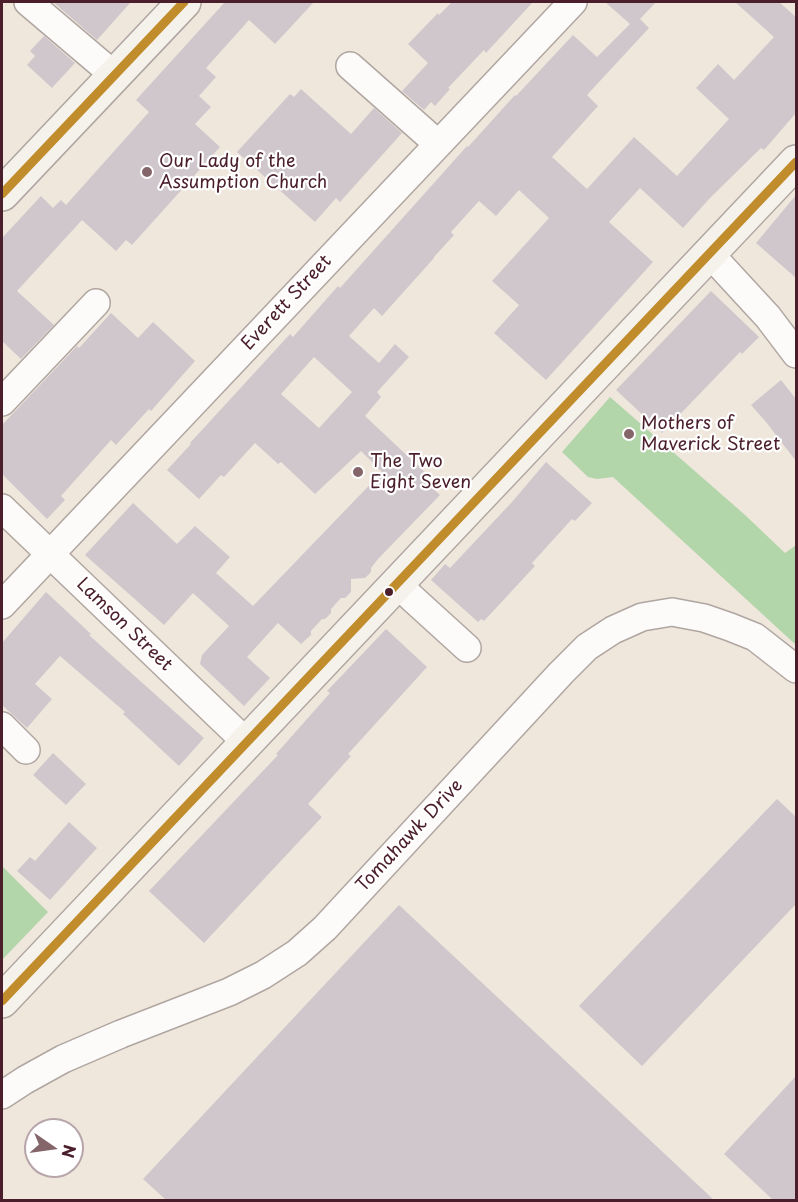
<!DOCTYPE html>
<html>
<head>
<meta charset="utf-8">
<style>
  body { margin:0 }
  #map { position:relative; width:798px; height:1202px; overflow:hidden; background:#efe7dc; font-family:"Playpen Sans",sans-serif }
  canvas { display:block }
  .frame { position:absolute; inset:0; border:3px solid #4a1f2b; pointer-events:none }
  .north { position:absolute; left:24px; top:1118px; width:60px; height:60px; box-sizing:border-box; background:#fff; border:2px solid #b7a5aa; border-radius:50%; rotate:103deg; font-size:16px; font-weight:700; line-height:24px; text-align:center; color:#4a1f2b }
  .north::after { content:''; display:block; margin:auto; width:21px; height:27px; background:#846569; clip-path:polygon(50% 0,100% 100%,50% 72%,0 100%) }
</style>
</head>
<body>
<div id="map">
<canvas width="798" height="1202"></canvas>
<div class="frame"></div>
<div class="north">N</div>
</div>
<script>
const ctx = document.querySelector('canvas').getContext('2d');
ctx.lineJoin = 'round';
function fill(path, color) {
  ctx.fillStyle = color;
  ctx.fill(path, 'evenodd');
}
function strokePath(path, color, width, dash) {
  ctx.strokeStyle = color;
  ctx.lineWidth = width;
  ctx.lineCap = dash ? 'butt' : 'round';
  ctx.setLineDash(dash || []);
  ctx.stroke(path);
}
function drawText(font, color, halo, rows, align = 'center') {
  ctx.font = font + ' "Playpen Sans",sans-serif';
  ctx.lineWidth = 4.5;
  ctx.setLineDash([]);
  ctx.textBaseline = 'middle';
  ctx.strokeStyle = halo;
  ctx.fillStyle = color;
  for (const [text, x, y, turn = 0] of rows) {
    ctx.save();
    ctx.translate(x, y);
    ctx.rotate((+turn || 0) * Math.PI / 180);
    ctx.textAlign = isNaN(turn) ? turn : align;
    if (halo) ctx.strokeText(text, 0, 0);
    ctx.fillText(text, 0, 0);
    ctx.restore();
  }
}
fill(new Path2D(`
  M610 397 744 514 785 553 796 545V645L613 477 597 479 588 477 562 452Z
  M2 866 48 912 2 960Z`), '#b2d5aa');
fill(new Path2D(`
  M53 2H131L97 40Z
  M225 2H314L275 44 249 20 206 68 216 77 199 96 211 107 195 124 220 147 132 245 126 240 116 251 82 220 17 291 54 325 21 359 2 341V238L41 196 53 208 61 200 66 205 149 112 136 100Z
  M452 2H533L486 53 484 50 448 88 450 89 435 106 431 102 424 110 402 91 428 63 408 44 438 13 439 15Z
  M605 2H656L640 19 649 28 587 95 598 106 552 157 587 189 634 137 677 176 729 119 696 88 718 64 734 80 774 37 735 2H779L796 17V113L764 150 761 148 710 198 683 228 640 188 609 222 653 262 546 380 494 333 519 305 492 281 549 218 519 190 496 216 479 201 451 232 454 235 434 257V258L382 316 374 308 349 336 379 363 395 344 409 357 377 392 381 397 365 416 431 478 427 483 440 495 378 559 371 568V572L365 578 351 579V592L345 598H341L331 609V613L325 619H322L311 631V635L301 644 278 623 247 657 270 678 244 706 200 664 202 655 229 626 193 593 164 625 85 555 133 503 177 544 195 526 230 557 216 573 253 606 382 472 361 451 315 494 281 462 278 464 255 443 224 477 221 475 199 499 167 470 191 444 190 443 290 334 293 337 338 286 340 288 467 146 468 147 515 95 516 96 573 35 597 57 630 24ZM314 357 352 392 319 428 281 394Z
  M44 36 75 63 52 88 27 65 35 56 30 51Z
  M301 89 351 134 374 108 402 133 340 202 336 198 315 222 237 152 290 94 294 97Z
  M796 195V278L756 243Z
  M711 291 759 337 742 354 740 352 662 433 616 390Z
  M111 313 138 338 153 322 195 361 151 411 149 409 116 445 111 440 61 496 65 500 47 519 2 474V425L77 346 79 348Z
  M781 380 796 399V461L766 422 751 405Z
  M546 462 592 503 575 521 572 519 532 563 535 566 484 621 481 619 478 622 431 580 445 564 450 568 512 502Z
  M46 592 91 634 89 635 119 662 204 738 179 766 123 714 125 712 60 656 35 684 52 699 27 728 2 705V643Z
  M386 629 427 667 348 754 351 756 308 804 322 817 204 943 149 891 278 755 276 754 330 693 327 691Z
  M53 753 86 784 66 805 33 775Z
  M777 799 796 817V904L642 1066 579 1006Z
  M69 822 97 848 50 900 17 871 30 857 35 861Z
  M399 905 714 1200H166L143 1179Z
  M796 1076V1200H773L724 1154Z`), '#d0c7cd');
const minor = new Path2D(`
  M28 2 114 75
  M350 66 438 144
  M709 253 768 317 796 354
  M2 402 96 303
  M2 508 246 742
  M397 583 412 598 467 648
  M2 605 573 2
  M2 726 26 750
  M2 1095 25 1080 63 1059 121 1034 229 992 263 975 297 953 325 928 561 673 587 647 613 630 642 617 672 612 704 618 730 627 755 637 796 669`);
const secondary = new Path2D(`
  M2 194 184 2
  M2 1001 796 162`);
strokePath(minor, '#b0a6a1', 30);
strokePath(secondary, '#b0a6a1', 36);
strokePath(minor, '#fdfbfa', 27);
strokePath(secondary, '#f5f1eb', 33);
strokePath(new Path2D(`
  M2 194 184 2
  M2 1001 796 162`), '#c08c2c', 9);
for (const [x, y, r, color] of [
  [147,172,6,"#846569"],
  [629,434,6,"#846569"],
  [358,472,6,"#846569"],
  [389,592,5,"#4a1f2b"]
]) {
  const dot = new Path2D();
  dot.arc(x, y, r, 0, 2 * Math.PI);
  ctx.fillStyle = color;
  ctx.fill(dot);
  strokePath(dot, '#fff', 2);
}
drawText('18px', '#4a1f2b', '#fff', [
  ["Our Lady of the",159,162],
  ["Assumption Church",159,183],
  ["Mothers of",641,424],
  ["Maverick Street",641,445],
  ["The Two",370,462],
  ["Eight Seven",370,483]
], 'left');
drawText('18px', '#4a1f2b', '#fff', [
  ["Everett Street",287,303,-47],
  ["Lamson Street",124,625,44],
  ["Tomahawk Drive",410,836,-47]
]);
</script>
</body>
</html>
